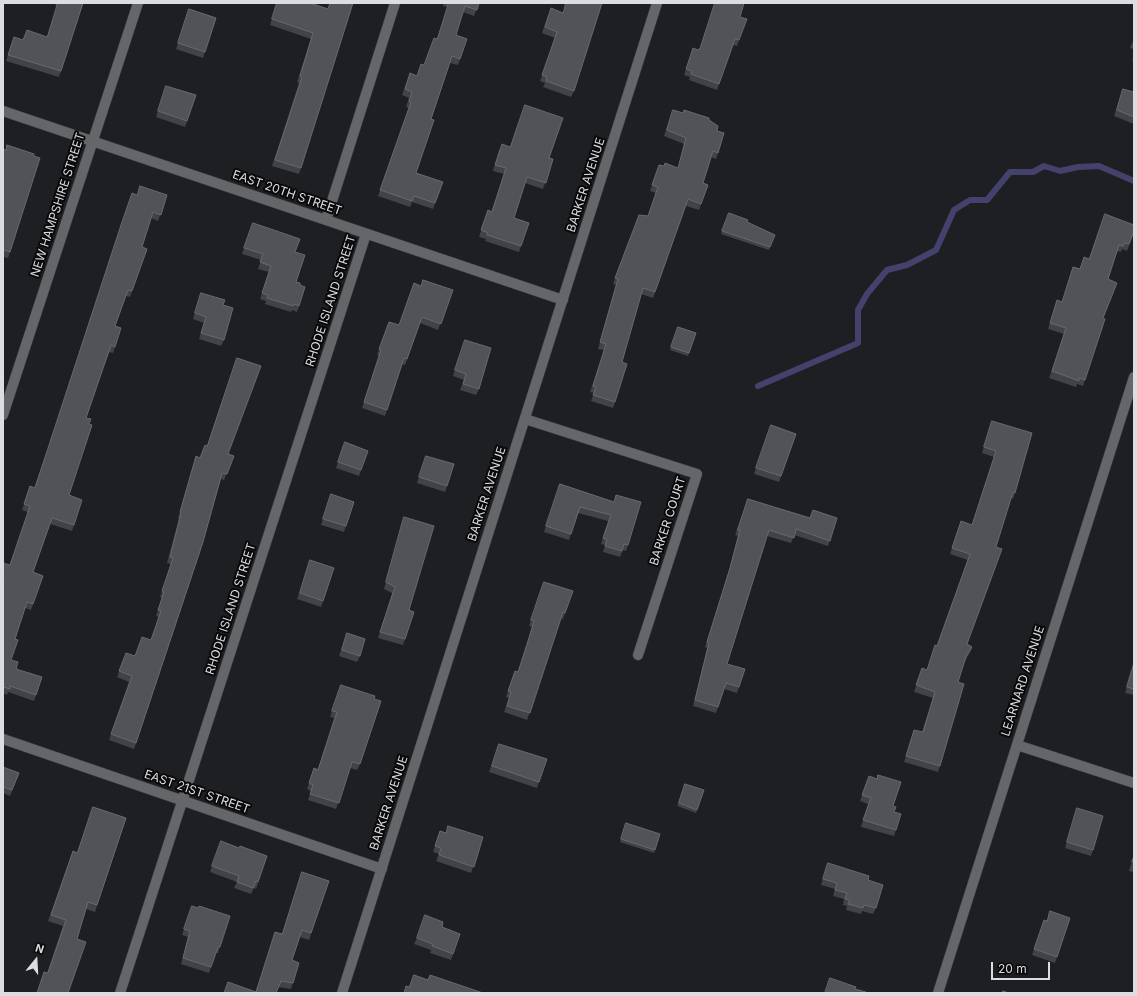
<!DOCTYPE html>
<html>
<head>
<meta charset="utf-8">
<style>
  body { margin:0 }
  #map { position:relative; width:1137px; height:996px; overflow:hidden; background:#1e1f23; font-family:Inter,sans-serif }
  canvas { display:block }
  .frame { position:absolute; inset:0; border:4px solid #dcdde0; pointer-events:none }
  .north { position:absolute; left:16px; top:940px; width:40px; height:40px; -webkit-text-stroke:3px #09090b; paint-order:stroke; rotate:18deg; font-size:11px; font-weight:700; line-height:16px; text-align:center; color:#dcdde0 }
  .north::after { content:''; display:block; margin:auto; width:14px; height:18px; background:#dcdde0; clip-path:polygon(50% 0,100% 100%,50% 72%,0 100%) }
  .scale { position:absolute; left:991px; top:962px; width:59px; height:18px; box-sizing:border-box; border:2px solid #dcdde0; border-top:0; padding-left:5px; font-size:12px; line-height:14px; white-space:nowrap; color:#dcdde0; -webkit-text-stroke:3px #09090b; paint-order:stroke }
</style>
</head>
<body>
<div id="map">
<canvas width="1137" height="996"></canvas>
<div class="frame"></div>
<div class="north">N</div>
<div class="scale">20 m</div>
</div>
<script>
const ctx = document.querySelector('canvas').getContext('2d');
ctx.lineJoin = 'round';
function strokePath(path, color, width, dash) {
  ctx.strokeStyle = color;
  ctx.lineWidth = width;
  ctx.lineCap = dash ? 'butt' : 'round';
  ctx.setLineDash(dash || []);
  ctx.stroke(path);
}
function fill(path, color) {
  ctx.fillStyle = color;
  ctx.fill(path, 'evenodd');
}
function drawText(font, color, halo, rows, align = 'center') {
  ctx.font = font + ' Inter,sans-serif';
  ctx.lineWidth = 4;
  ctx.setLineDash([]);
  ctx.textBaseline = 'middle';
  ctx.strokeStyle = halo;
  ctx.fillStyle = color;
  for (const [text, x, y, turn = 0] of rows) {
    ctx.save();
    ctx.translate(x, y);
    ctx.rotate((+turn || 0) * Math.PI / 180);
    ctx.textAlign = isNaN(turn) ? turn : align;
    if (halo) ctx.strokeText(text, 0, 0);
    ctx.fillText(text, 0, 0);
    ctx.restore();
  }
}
strokePath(new Path2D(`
  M758 386 858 343V310L867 294 887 270 907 265 936 250 954 210 970 200H987L1010 172H1033L1044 166 1060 171 1078 167 1099 166 1134 181`), '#43426d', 6);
const street = new Path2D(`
  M3 111 563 300
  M326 220 395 3
  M3 415 138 3
  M525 419 697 474 638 655
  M3 739 382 869
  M1017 745 1134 783
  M120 993 366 234
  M938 993 1134 377`);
const secondary = new Path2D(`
  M342 993 657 3`);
strokePath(street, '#3b3c3f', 11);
strokePath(secondary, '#3b3c3f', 11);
strokePath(street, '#64666a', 10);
strokePath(secondary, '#64666a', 10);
fill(new Path2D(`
  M56 3H83L59 77 6 61 14 37 23 40 47 37 57 6 55 5Z
  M277 3 327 9 301 168 299 174 272 166 299 83 297 82 311 39 270 25Z
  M444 3H479L474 16 463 12 456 35 467 39 458 65 450 63 431 119 416 173 443 182 433 209 412 202 410 207 378 196 409 108 406 107 409 98 402 95 410 73 417 76 424 65 437 39 448 7 443 6Z
  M189 9 216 18 203 58 176 49Z
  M563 12 574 91 571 97 543 87 545 83 540 81 555 38 542 33 548 15Z
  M740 17 739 40 737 46 733 45 717 90 689 80 690 77 684 75 691 54 698 50Z
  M1134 38V49L1130 48Z
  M1134 56V62L1132 61Z
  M166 86 196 95 185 127 156 117Z
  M1123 89 1134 92V124L1114 116Z
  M673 110 709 120 717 131 724 133 716 159 711 157 703 183 708 185 699 210 686 206 653 298 641 294 622 362 615 402 613 408 591 401 594 393 590 392 604 350 598 349 616 285 613 284 639 215 648 216 656 193 650 191 659 165 664 166 678 168 684 144 664 136Z
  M510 147 553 159 543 189 525 183 514 218 529 223 519 252 485 241 486 239 479 237 488 210 491 212 504 174 493 171 499 150Z
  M3 149 34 156 10 252 8 258 3 257Z
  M137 195H167L158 221 151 218 142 247 147 249 130 297 126 296 115 326 121 328 113 353 109 352 86 418 69 495 74 525 72 531 50 524 33 572 43 576 31 610 25 608 15 639 11 660 16 669 42 677 34 701 8 692 7 695 3 693V563L10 565 28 512 22 510 30 486 34 488Z
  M729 213 747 222 775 235 769 250 721 234Z
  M253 223 295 252 296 282 300 285 305 287 297 312 292 310 291 312 265 304 266 301 260 299 269 272 258 269 261 260 242 254Z
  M1134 232 1127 251 1122 249 1121 252 1117 251 1108 279 1103 318 1083 386 1077 384 1076 387 1049 378 1064 334 1048 329 1057 300 1062 302 1073 267 1080 269 1089 259Z
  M421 286 453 290 438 330 420 323 405 365 402 364 385 416 362 408 379 356 377 355 389 322 399 325Z
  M201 293 223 305 224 340 221 346 199 339 204 323 193 319Z
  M678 327 696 333 688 356 670 350Z
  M465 340 479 389 476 395 460 390 464 380 453 376Z
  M992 421 1015 493 1013 499 1011 498 1000 534 967 644 972 647 970 653 964 663 958 682 940 766 938 772 904 762 914 730 922 732 933 698 914 692 922 668 927 670 937 646 968 560 950 554 961 521 972 525 994 457 982 453Z
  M771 425 796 434 779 482 754 474Z
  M345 442 368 451 359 476 336 468Z
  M228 454 234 456 224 480 221 479 203 542 134 749 109 740 129 682 117 677 126 653 135 656 151 640 159 617 156 616 162 598 160 597 171 564 167 563 179 519 178 518 196 456 200 458Z
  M424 462 447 486 445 492 417 483Z
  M560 484 614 502 628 545 626 551 623 550 620 557 603 552 605 545 601 544 608 521 578 513 569 540 544 532Z
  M331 494 346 526 344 532 321 525Z
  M748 499 810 518H837L828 546 794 535 791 543 767 536 727 664 739 687 737 693 724 689 716 713 693 706 707 648 705 647 728 574 738 536 735 535Z
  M404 517 409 610 405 639 403 645 378 638 392 593 384 589Z
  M310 560 323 601 321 607 297 599Z
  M544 582 573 591 563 619 561 618 527 720 504 712 509 698 506 697 515 671 518 672 532 627 529 626Z
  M347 633 360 656 357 662 339 656Z
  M1134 663V695L1125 693Z
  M341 685 360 764 357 770 350 768 336 809 308 800 311 791 307 789 314 768 318 769 334 718 330 717Z
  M499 744 547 759 537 788 489 772Z
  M3 767 19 773 10 796 3 793Z
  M869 776 893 806 894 812 901 814 894 836 861 827 868 804 860 801Z
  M685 784 704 790 696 813 677 806Z
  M1077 808 1093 850 1091 856 1065 848Z
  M126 818 95 912 86 909 77 939 47 973 63 926 48 921 73 851 77 853Z
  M626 823 655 850 654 853 620 842Z
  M440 831 446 833 483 837 471 873 436 861 439 854 433 852Z
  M221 841 239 848 267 856 256 889 254 888 251 894 234 888 237 882 210 872Z
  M1134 856V872L1129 871Z
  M828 863 868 880 876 908 873 914 862 911 861 914 846 910 847 906 843 905 844 899 833 896 835 889 821 885Z
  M329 881 309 940 300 937 292 960 299 963 291 989 278 987 255 992 281 934Z
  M192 906 198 908 230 916 218 953H216L209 973 181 964 188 937 182 935Z
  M1070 918 1055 963 1032 955 1044 920 1046 921Z
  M442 927 460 934 451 960 430 953 431 950 414 944 417 938Z`), '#414347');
fill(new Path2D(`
  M972 647 970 653 964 663 966 657Z`), '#2c2d31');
const building = new Path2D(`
  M58 3H83L61 71 8 55 14 37 23 40 27 30 47 37Z
  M277 3H310L328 9 330 3H353L301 168 275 160 302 77 300 76 313 33 272 19Z
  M449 3H479L477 10 465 6 456 35 467 39 460 59 452 56 431 119 434 120 416 173 443 182 435 203 414 196 412 201 380 190 411 102 409 101 412 92 405 89 410 73 417 76 421 64 424 65 434 38 437 39Z
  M566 3H602L574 91 546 81 547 77 542 75 557 32 545 27 551 8 563 13Z
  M715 3H744L740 17 747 19 739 40 735 39 719 84 691 74 692 71 686 69 693 48 698 50 700 48Z
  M189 9 216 18 205 52 178 43Z
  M166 86 196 95 187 121 158 111Z
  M1123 89 1134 92V117L1117 110Z
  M525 105 563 118 549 158 553 159 546 183 527 177 514 218 529 223 521 246 487 235 488 233 481 230 488 210 492 212 506 168 495 165 502 144 510 147Z
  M673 110 683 113 684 110 709 118V120L718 126 717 131 724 133 718 153 713 151 703 183 708 185 701 204 688 199 655 292 643 288 622 362 627 364 615 402 593 395 596 387 593 386 606 344 600 342 618 279 615 278 639 215 648 216 658 187 652 185 659 165 664 166 665 163 678 168 686 138 667 130Z
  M7 145 34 154V156L40 158 10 252 4 250 3 253V149L6 150Z
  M140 186 167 195 161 215 153 212 142 247 147 249 132 291 128 290 115 326 121 328 115 347 111 345 86 418 91 419 89 424 92 425 69 495 82 500 74 525 52 518 33 572 43 576 33 604 27 602 15 639 18 640 11 660 18 662 16 669 42 677 36 695 10 686V689L3 687V583L4 580H3V563L10 565 30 506 24 504 30 486 35 488 121 225 132 193 137 195Z
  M729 213 748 220 747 222 775 235 770 247 722 231Z
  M1105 214 1134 225V231L1129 244 1125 243 1123 246 1119 245 1108 279 1117 283 1103 318 1105 319 1085 380 1079 378V381L1052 371 1066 328 1050 323 1057 300 1062 302 1073 267 1080 269 1084 257 1089 259Z
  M253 223 300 239 295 252 305 255 296 282 300 283V285L305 287 299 306 294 304 293 306 267 298 268 295 262 293 271 266 260 262 263 254 244 248Z
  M423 280 453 290 441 324 422 317 407 359 404 358 387 410 364 402 381 350 379 349 389 322 399 325 414 283 421 286Z
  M201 293 225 300 223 305 233 308 224 340 201 333 206 317 195 313Z
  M678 327 696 333 689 353 671 347Z
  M465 340 491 348 479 389 463 384 466 374 455 370Z
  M237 358 261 366 228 454 234 456 227 474 222 473 203 542 136 743 111 734 132 676 119 671 126 653 135 656 142 637 151 640 161 611 158 610 164 592 162 591 173 558 170 557 181 513 180 512 196 456 200 458 205 445 207 446Z
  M992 421 1032 433 1015 493 1013 492 1000 534 996 547 1002 549 967 644 972 647 966 657 958 682 964 684 940 766 906 756 914 730 923 732 935 692 916 685 922 668 927 670 935 645 937 646 970 554 952 548 961 521 972 525 996 451 984 447Z
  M771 425 796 434 781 476 756 468Z
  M345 442 368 451 361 470 338 462Z
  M426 456 454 464 447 486 419 477Z
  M560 484 614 502 616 495 641 502 628 545 624 544 622 551 605 546 607 539 603 538 611 515 580 507 571 534 546 526Z
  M331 494 354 502 346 526 323 519Z
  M748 499 810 518 813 510 837 518 830 541 796 529 794 538 769 530 727 664 745 669 739 687 726 683 718 707 695 700 709 643 707 642 730 568 740 530H738Z
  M404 517 434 526 409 610 414 612 405 639 380 632 395 587 386 582Z
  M310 560 334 568 323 601 300 593Z
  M544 582 573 591 565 613 563 612 530 713 507 706 511 692 508 691 515 671 518 672 529 638 534 621 531 620Z
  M347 633 365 639 360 656 342 650Z
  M1134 663V689L1127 687Z
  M341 685 375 696 374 699 381 701 360 764 352 762 339 803 310 794 313 785 309 783 314 768 318 770 337 712 332 711Z
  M499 744 547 759 539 782 492 766Z
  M3 767 19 773 12 790 3 787Z
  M878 775 901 782 893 806 896 807 894 812 901 814 896 830 863 820 871 798 862 795 869 776 877 779Z
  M685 784 704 790 697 810 679 803Z
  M93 807 126 818 97 905 88 902 77 939 86 942 68 993H37L44 972 48 973 66 920 51 915 73 851 77 853Z
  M1077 808 1103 816 1093 850 1067 842Z
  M626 823 660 834 655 850 621 839Z
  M448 826 483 837 474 867 439 855 441 848 435 846 440 831 446 833Z
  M221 841 239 848 240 846 267 856 258 882 256 881 253 888 237 882 239 876 212 866Z
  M1134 856V862H1132Z
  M828 863 869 876 868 880 883 885 876 908 864 905 863 908 848 904 850 900 845 899 847 893 835 890 837 883 823 879Z
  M302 872 329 881 311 933 302 930 292 960 299 963 293 983 281 981 276 993H224L228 982 256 992 275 932 282 934Z
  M192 906 198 908 199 906 230 916 220 947H218L211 967 183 958 190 931 184 929Z
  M1050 911 1070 918 1057 957 1034 949 1044 920 1047 921Z
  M425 915 443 922 442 927 460 934 453 954 432 946 433 944 417 938Z
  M414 975 428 980 430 975 483 993H404L406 986 409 987Z
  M830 978 856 987 855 989 866 992V993H825Z
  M1003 991 1009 993H1003Z`);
fill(building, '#515357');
strokePath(building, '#67696c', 1);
drawText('12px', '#dcdde0', '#09090b', [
  ["BARKER AVENUE",586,185,-72],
  ["EAST 20TH STREET",287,193,19],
  ["NEW HAMPSHIRE STREET",58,205,-72],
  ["RHODE ISLAND STREET",331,301,-72],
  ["BARKER AVENUE",487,494,-72],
  ["BARKER COURT",668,521,-72],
  ["RHODE ISLAND STREET",231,609,-72],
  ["LEARNARD AVENUE",1023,681,-72],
  ["EAST 21ST STREET",197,792,19],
  ["BARKER AVENUE",389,803,-72]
]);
</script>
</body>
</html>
